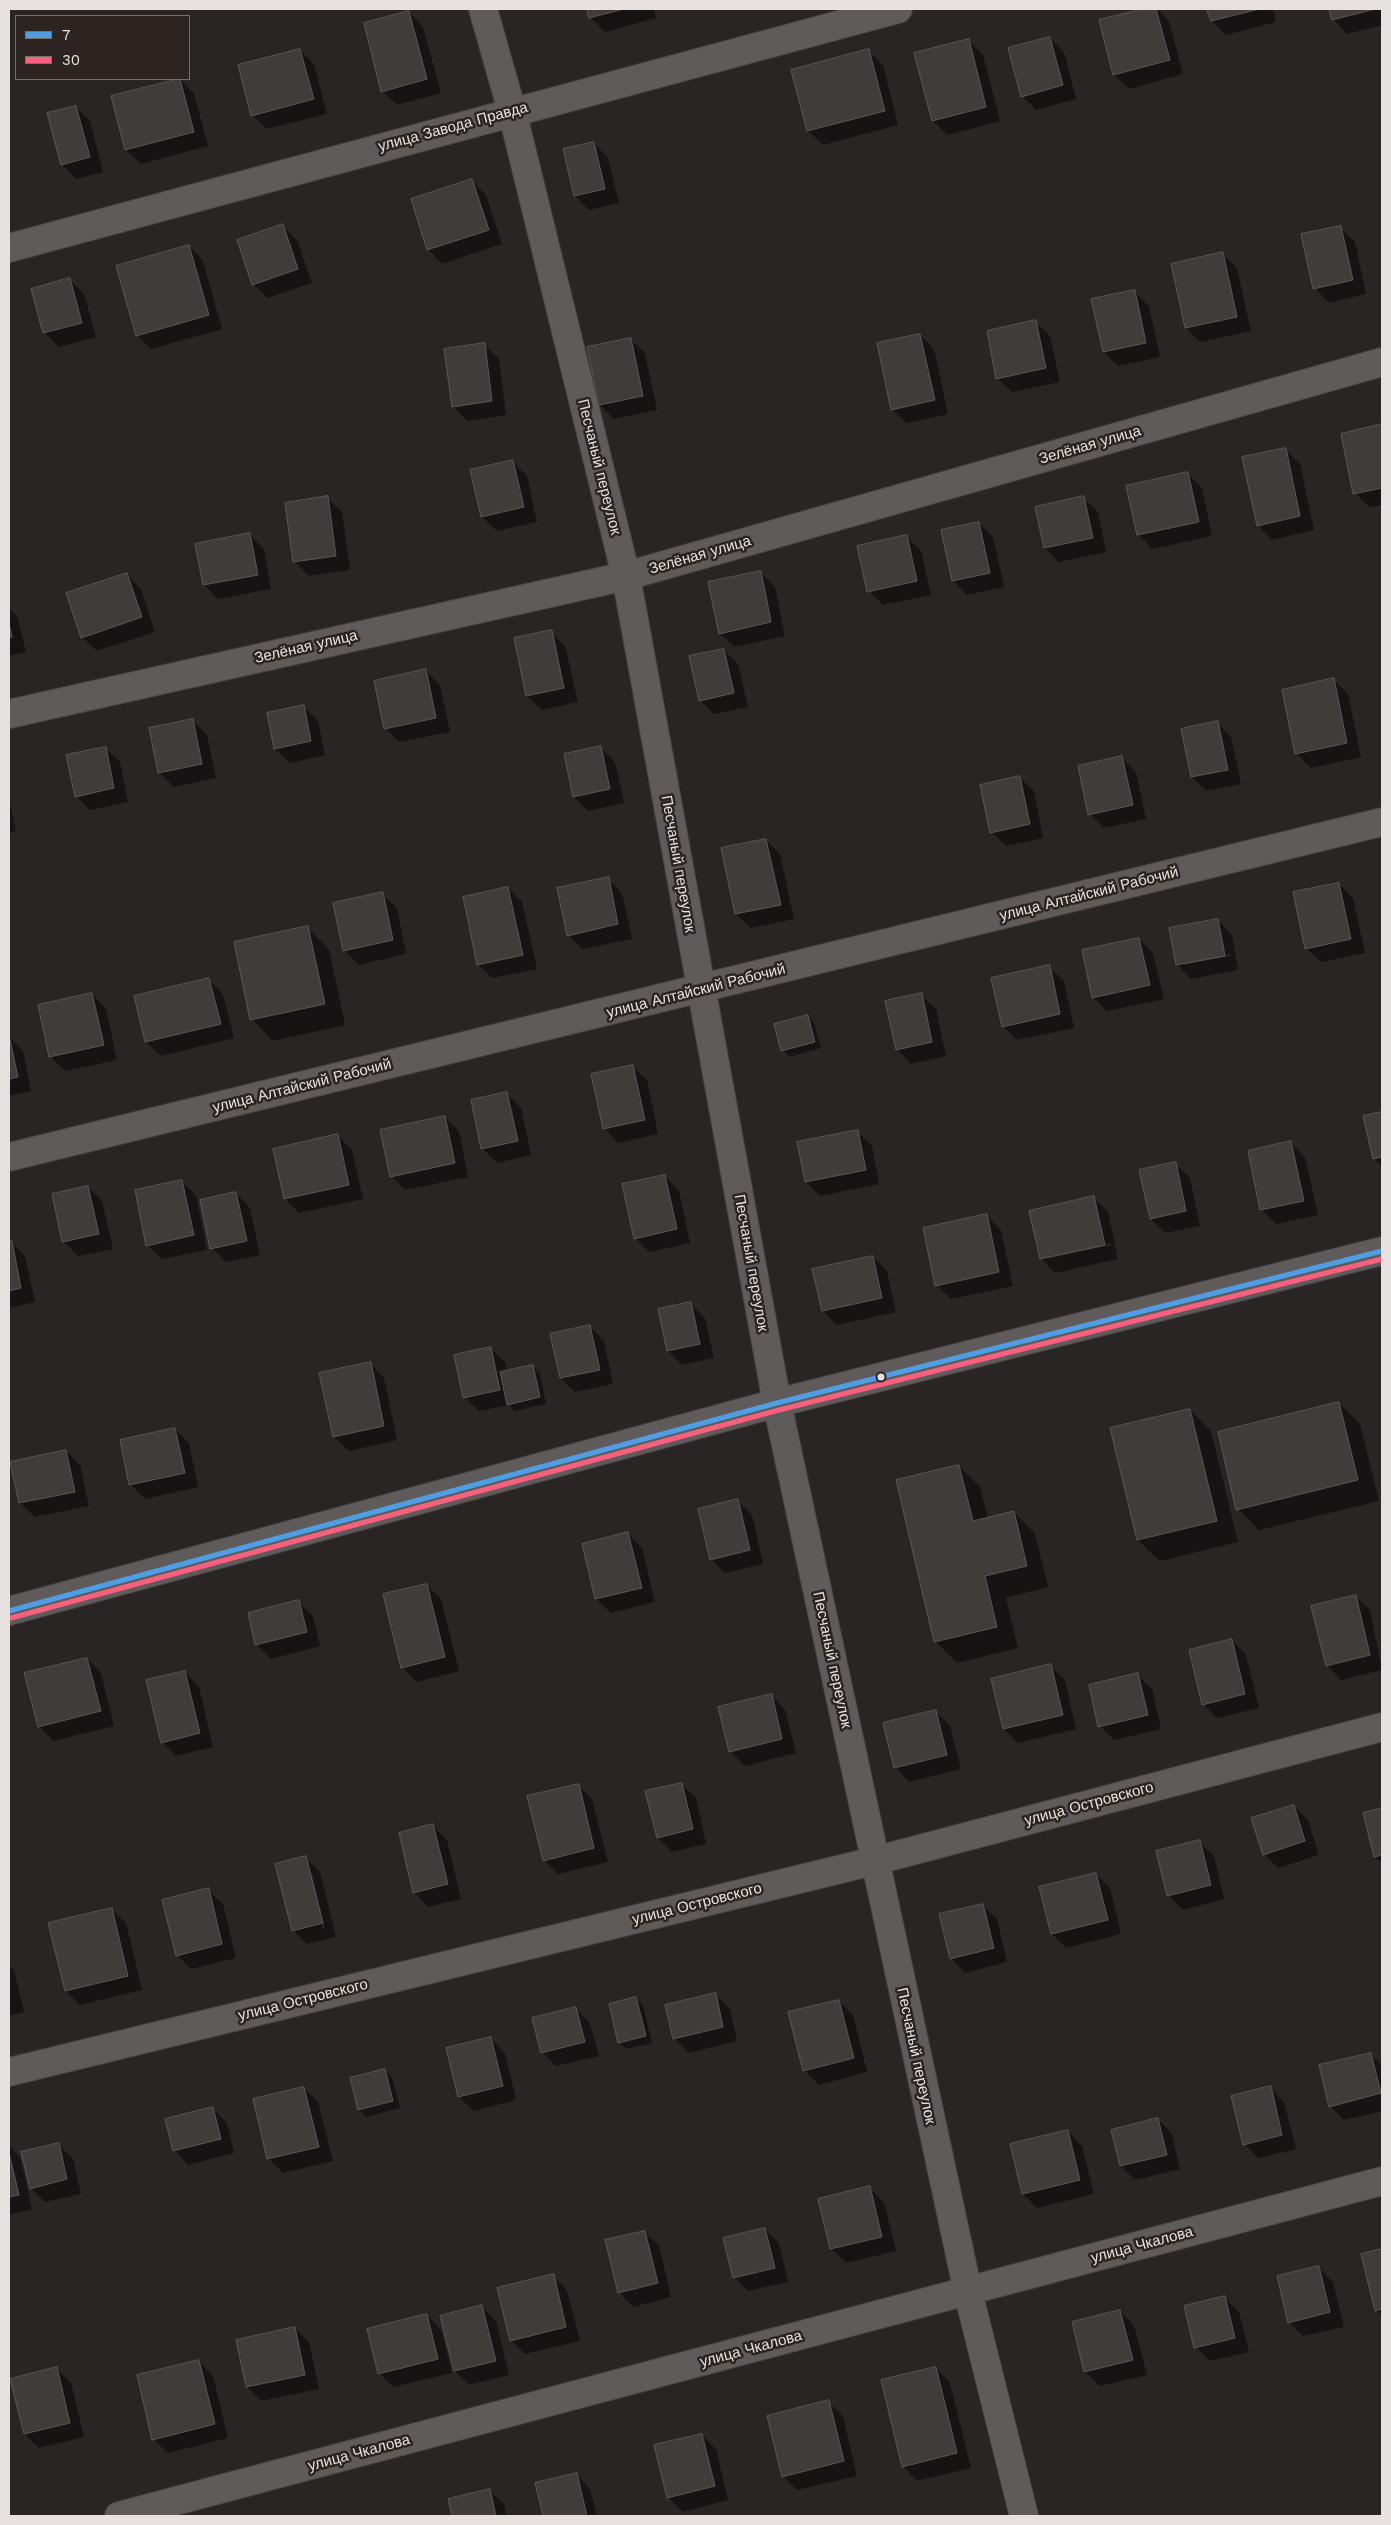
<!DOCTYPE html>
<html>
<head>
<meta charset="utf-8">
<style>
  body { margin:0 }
  #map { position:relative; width:1391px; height:2525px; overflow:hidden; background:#292524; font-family:"Work Sans",sans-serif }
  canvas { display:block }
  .frame { position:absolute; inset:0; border:10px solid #e7e1df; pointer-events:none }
  .legend { position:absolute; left:15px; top:15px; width:175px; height:65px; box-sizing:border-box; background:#2c2421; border:1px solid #77706d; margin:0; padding:6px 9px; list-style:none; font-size:15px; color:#e7e1df }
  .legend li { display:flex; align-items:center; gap:10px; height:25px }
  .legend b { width:25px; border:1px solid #77706d }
</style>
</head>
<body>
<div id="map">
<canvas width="1391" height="2525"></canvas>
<div class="frame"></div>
<ul class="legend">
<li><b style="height:6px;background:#4d9ee5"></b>7</li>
<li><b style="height:6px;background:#f8607d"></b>30</li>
</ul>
</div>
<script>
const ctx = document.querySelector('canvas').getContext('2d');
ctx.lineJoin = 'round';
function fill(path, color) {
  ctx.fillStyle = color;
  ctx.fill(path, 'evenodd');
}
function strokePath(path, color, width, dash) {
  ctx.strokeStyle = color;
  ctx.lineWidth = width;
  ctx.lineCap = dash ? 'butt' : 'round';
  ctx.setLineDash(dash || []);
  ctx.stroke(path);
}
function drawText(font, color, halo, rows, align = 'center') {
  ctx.font = font + ' "Work Sans",sans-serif';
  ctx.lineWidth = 5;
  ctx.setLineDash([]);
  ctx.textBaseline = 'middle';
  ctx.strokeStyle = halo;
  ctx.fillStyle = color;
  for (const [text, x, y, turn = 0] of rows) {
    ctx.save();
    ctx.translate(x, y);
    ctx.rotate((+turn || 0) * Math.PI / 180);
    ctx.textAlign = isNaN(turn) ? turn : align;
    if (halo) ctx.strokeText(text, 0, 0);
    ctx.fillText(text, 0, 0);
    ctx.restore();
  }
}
fill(new Path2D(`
  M588 9H654L656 18 605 32 590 17Z
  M1148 9H1157L1169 21 1183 74 1129 89 1114 75 1100 21Z
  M1208 9H1273L1276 22 1226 35 1212 21Z
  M1330 9H1382V25L1347 34 1333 19Z
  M409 12 423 27 441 93 397 105 382 91Z
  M1050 38 1064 52 1076 99 1036 110 1022 96Z
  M968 40 983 55 1000 121 948 135 933 121 916 54Z
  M300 50 314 64 327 114 267 129 252 115Z
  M868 50 883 65 898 125 823 145 808 131 793 71Z
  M180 79 194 94 208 146 141 164 126 150 113 97Z
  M76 107 90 121 103 172 76 179 62 164Z
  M594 143 608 158 619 203 589 210 575 196Z
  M472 181 486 195 502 244 442 264 428 249Z
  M283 226 297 240 312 283 268 298 253 284Z
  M1340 227 1355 242 1366 294 1329 303 1315 288Z
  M189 246 203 261 222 329 151 349 137 335Z
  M1223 254 1237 268 1251 331 1200 342 1186 328 1172 265Z
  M70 280 84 294 96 337 59 347 44 332Z
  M1134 292 1149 306 1160 357 1118 366 1104 352Z
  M1035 322 1050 336 1060 382 1012 392 997 378Z
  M920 335 934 349 948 414 907 423 892 409Z
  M630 339 645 353 657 410 614 419 600 405Z
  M484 345 499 359 506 415 467 421 453 406Z
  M1382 426V505L1369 507 1355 493 1342 435Z
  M1286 450 1300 464 1314 530 1272 540 1258 525Z
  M513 462 527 476 537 522 497 531 482 517 472 471Z
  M1187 473 1202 488 1212 536 1152 549 1138 534Z
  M327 498 342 512 350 570 309 576 294 561Z
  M1083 498 1098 512 1106 552 1059 562 1045 548Z
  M979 523 993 537 1004 587 967 595 953 580Z
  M250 535 264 549 271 589 218 599 204 585Z
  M907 537 921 551 931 595 883 605 869 591Z
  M760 572 775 587 785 636 734 647 720 633Z
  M127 575 141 589 155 632 97 651 82 637Z
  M9 608 17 616 26 652 9 656Z
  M551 632 565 646 578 702 542 710 527 696Z
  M724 650 738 664 748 707 714 714 700 700Z
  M426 671 440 685 450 732 399 742 385 728Z
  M1333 679 1348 694 1361 757 1311 768 1297 754 1283 691Z
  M304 707 318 721 325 755 290 763 275 749Z
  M192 720 207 735 216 778 174 787 159 772Z
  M1217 722 1231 737 1241 784 1206 791 1192 777 1182 730Z
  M105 748 120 762 128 802 90 810 76 796Z
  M601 748 615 762 624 803 588 811 574 797Z
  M1122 758 1136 772 1146 819 1104 828 1090 814Z
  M1019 777 1034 791 1043 838 1006 846 992 832Z
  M9 797 16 831 9 833Z
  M766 840 780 854 794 919 751 928 736 914 722 849Z
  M608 879 622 893 632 939 582 949 568 935Z
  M1339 884 1353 898 1365 953 1321 962 1306 948Z
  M508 888 522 902 537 969 492 978 478 964Z
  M382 894 397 908 406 954 359 965 344 950Z
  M1218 921 1232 935 1238 970 1191 979 1177 964ZM1230 954 1231 956 1187 964V962Z
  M308 928 329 949 345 1025 273 1041 252 1019Z
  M1139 939 1153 953 1164 999 1107 1011 1093 997Z
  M1049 967 1064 981 1074 1028 1017 1040 1003 1026Z
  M209 980 223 994 234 1038 161 1056 146 1042Z
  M92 994 106 1009 117 1060 65 1071 50 1056Z
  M921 995 936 1009 946 1056 911 1064 897 1049Z
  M808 1016 814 1023 821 1048 789 1057 783 1050Z
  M9 1037 23 1051 31 1091 9 1096Z
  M632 1066 647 1080 658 1134 618 1143 604 1128Z
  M507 1094 521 1108 531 1155 497 1163 482 1148Z
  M1382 1113V1167L1374 1158 1365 1117Z
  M444 1117 459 1131 468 1177 405 1190 391 1176Z
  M857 1132 872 1146 879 1184 820 1196 806 1182Z
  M338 1136 352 1150 363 1199 299 1213 285 1199Z
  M1291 1143 1305 1157 1318 1215 1276 1224 1262 1210Z
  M1175 1164 1190 1178 1200 1226 1165 1233 1151 1219Z
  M665 1176 679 1191 690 1243 649 1252 635 1238Z
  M182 1181 196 1195 207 1250 162 1259 147 1245Z
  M88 1187 102 1201 113 1249 78 1256 64 1242 53 1195Z
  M236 1193 250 1208 260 1255 226 1262 212 1248Z
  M1094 1198 1108 1212 1118 1259 1055 1273 1041 1258ZM1111 1243V1245L1050 1258V1255Z
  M986 1215 1001 1230 1013 1286 951 1299 936 1285Z
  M9 1242H11L25 1256 35 1302 9 1308Z
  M873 1257 887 1271 896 1312 837 1325 823 1311 814 1270Z
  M690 1303 705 1318 714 1358 682 1365 668 1351Z
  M590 1327 604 1341 613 1384 575 1392 561 1378Z
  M490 1348 505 1362 507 1372 533 1366 540 1373 546 1404 515 1411 509 1405 479 1411 464 1397Z
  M370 1363 384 1378 397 1440 349 1451 334 1437Z
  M1339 1403 1360 1424 1379 1501 1259 1530 1238 1509Z
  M1190 1410 1211 1431 1238 1542 1160 1561 1138 1540Z
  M175 1429 189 1443 198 1487 145 1499 130 1484Z
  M66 1451 80 1465 89 1506 35 1517 20 1503 12 1463Z
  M959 1466 980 1487 988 1518 1014 1512 1035 1534 1048 1587 1006 1598 1018 1648 957 1663 935 1641Z
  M737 1500 752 1515 763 1564 725 1573 711 1559Z
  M628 1534 642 1548 655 1602 611 1613 596 1599 583 1545Z
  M427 1585 441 1599 459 1671 417 1682 402 1667Z
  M1355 1596 1370 1610 1382 1670 1341 1680 1327 1665Z
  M298 1602 313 1616 320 1646 271 1659 257 1645Z
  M1232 1640 1246 1655 1259 1708 1217 1718 1203 1704Z
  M87 1659 101 1673 114 1726 53 1741 39 1726Z
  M1050 1666 1065 1680 1076 1729 1018 1743 1004 1729Z
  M185 1672 199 1687 213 1747 176 1756 162 1742Z
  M1137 1675 1152 1689 1161 1729 1114 1740 1100 1726Z
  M771 1695 785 1710 796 1753 745 1766 730 1751Z
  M936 1712 950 1726 961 1769 909 1782 895 1767Z
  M681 1784 696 1798 706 1844 672 1852 658 1838Z
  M578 1785 592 1799 608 1862 558 1874 544 1860Z
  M1294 1806 1308 1820 1319 1855 1278 1868 1264 1854Z
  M1382 1810V1864L1375 1857 1365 1814Z
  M433 1826 447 1840 461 1899 428 1907 414 1892Z
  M1199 1842 1214 1856 1224 1899 1183 1910 1168 1895Z
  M306 1858 320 1872 336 1937 307 1944 293 1930ZM309 1873H312L325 1929H323Z
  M1096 1874 1110 1888 1121 1934 1066 1948 1052 1934Z
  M208 1890 223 1904 236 1958 191 1969 177 1955Z
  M982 1905 997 1919 1007 1962 965 1973 951 1958Z
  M111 1909 126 1923 142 1990 80 2005 66 1991Z
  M9 1965 14 1970 24 2012 9 2016Z
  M715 1994 730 2009 737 2041 689 2053 674 2038Z
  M636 1999 643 2005 652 2043 626 2049 619 2042Z
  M839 2001 853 2015 867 2072 819 2085 804 2070Z
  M576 2009 590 2023 599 2056 556 2066 542 2052Z
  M491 2039 505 2053 516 2100 474 2111 459 2097 448 2049Z
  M1371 2054 1382 2066V2111L1344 2120 1330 2106Z
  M385 2070 392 2077 400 2108 366 2117 359 2110Z
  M304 2088 318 2102 333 2161 283 2173 269 2159 254 2100Z
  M1270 2088 1284 2102 1296 2149 1259 2158 1244 2144Z
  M213 2109 227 2123 234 2153 188 2165 174 2150Z
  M1158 2119 1172 2134 1180 2169 1135 2180 1121 2166Z
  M1068 2131 1082 2146 1094 2194 1037 2208 1023 2194Z
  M58 2144 73 2159 81 2194 45 2202 31 2188Z
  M9 2146 20 2157 32 2209 9 2215Z
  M869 2188 884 2202 896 2251 846 2263 832 2249 820 2200Z
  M765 2229 779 2243 788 2282 748 2291 734 2277Z
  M644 2232 659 2246 671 2297 633 2307 619 2292Z
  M1382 2250V2316L1376 2310 1363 2255Z
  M1318 2267 1333 2282 1344 2327 1303 2336 1289 2322Z
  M553 2276 567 2290 580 2341 525 2354 511 2340Z
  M1224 2297 1239 2312 1249 2352 1210 2361 1196 2347Z
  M481 2306 496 2321 509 2375 469 2385 455 2371Z
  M1120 2311 1134 2325 1147 2375 1100 2386 1085 2372 1074 2323Z
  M427 2315 441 2330 452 2373 393 2387 379 2373Z
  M295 2328 309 2342 319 2389 261 2401 247 2387 238 2340Z
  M199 2361 213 2376 228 2438 168 2453 153 2439Z
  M936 2368 950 2383 971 2468 917 2481 903 2466Z
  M57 2369 71 2383 84 2437 39 2448 25 2434Z
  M828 2402 843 2416 857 2476 797 2490 783 2476Z
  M702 2435 716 2449 728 2500 683 2512 668 2497Z
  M576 2474 590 2489 597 2516H544L537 2484Z
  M489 2490 504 2504 506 2516H453L449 2500Z`), '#0007');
const building = new Path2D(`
  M587 9H624L589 18Z
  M1143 9H1156L1170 60 1113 75 1099 20Z
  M1207 9H1259L1211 21Z
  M1329 9H1375L1332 20Z
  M409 11 427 79 381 92 364 23Z
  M1050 37 1063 85 1021 97 1008 48Z
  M969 39 986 107 932 121 914 53Z
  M300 49 314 99 251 116 238 65Z
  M869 49 885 111 807 131 791 70Z
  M180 79 194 132 125 150 111 96Z
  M76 106 90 157 61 165 47 113Z
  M594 142 605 189 574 196 563 149Z
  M472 179 489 230 427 250 411 199Z
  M283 224 298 269 252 285 237 240Z
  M1341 226 1353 280 1313 289 1301 234Z
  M189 245 209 315 136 336 116 266Z
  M1223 252 1237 317 1185 328 1171 264Z
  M70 278 82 323 43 333 31 289Z
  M1135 290 1146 343 1103 352 1091 299Z
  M1036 320 1046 368 996 379 987 331Z
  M920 334 935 400 891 410 877 343Z
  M631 338 643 396 599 405 587 347Z
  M485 343 492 401 452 407 444 349Z
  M1382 424V488L1353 494 1341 434Z
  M1286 448 1300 516 1257 526 1242 457Z
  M513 460 524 507 481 517 470 470Z
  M1188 472 1199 522 1137 535 1126 486Z
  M328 496 336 556 293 562 285 503Z
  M1084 496 1093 538 1044 548 1035 507Z
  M979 522 990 573 952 581 941 530Z
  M250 533 258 575 203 585 195 544Z
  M907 535 917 581 867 592 857 546Z
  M761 571 771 622 719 634 708 582Z
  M127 573 142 617 81 638 66 593Z
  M9 623 12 637 9 638Z
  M552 630 564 688 526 696 514 638Z
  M724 649 734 693 699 701 689 656Z
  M426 669 436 718 384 729 374 681Z
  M1334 678 1347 743 1295 754 1282 690Z
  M304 705 311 741 274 749 267 713Z
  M193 719 202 764 158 773 149 728Z
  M1218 721 1228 770 1191 777 1181 729Z
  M601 746 610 789 573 797 564 754Z
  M106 747 114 788 75 797 66 755Z
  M1122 756 1133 805 1088 815 1078 766Z
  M1020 776 1030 824 990 833 980 785Z
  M766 839 781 905 735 914 721 848Z
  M609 877 618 924 567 936 557 888Z
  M1339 883 1351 939 1305 949 1293 892Z
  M508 887 523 955 477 965 463 897Z
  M383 892 393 940 343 951 333 903Z
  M1218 919 1225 956 1176 965 1169 928Z
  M308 926 325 1004 250 1020 234 942Z
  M1139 938 1150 985 1092 998 1082 950Z
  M1050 965 1060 1014 1002 1027 991 978Z
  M209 978 221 1024 145 1042 134 996Z
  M92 993 104 1045 49 1057 38 1005Z
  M922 993 932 1042 896 1050 885 1001Z
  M808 1015 815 1042 781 1051 774 1024Z
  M9 1035 18 1077 9 1079Z
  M633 1065 645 1120 603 1129 591 1074Z
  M507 1092 518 1141 481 1149 471 1100Z
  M1382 1112V1157L1373 1159 1363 1116Z
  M445 1116 455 1163 390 1177 380 1130Z
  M858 1130 866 1170 805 1182 797 1142Z
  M338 1134 349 1185 284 1199 273 1149Z
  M1291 1141 1304 1201 1260 1210 1248 1151Z
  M1176 1162 1186 1211 1150 1219 1139 1170Z
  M665 1175 677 1229 634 1239 622 1184Z
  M182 1180 194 1235 146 1246 135 1190Z
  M88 1186 99 1234 62 1242 52 1194Z
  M236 1192 247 1241 210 1249 200 1200Z
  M1094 1196 1105 1245 1040 1259 1029 1211Z
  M987 1214 999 1272 935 1286 923 1228Z
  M9 1241H12L21 1288 9 1291Z
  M873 1256 882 1298 822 1311 812 1269Z
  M691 1302 700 1344 667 1351 658 1309Z
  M590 1325 600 1370 560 1378 550 1334Z
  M491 1347 500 1390 463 1398 454 1355Z
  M371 1362 384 1426 333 1437 319 1373Z
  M533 1365 540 1397 507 1405 500 1372Z
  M1339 1402 1358 1480 1236 1510 1218 1432Z
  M1190 1409 1217 1521 1137 1540 1110 1428Z
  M175 1428 185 1473 129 1485 120 1440Z
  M66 1450 75 1492 19 1503 10 1462Z
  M959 1465 973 1521 1014 1511 1027 1566 985 1576 997 1627 934 1642 896 1480Z
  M738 1499 750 1550 710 1560 698 1509Z
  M628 1532 642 1588 595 1599 582 1544Z
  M427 1584 445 1657 401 1668 383 1594Z
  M1356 1595 1370 1655 1326 1666 1311 1606Z
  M299 1600 307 1632 255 1645 248 1613Z
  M1232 1639 1245 1694 1202 1705 1189 1650Z
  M87 1658 101 1711 38 1727 24 1673Z
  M1051 1664 1063 1715 1003 1729 991 1679Z
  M185 1671 200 1733 161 1743 146 1680Z
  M1138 1673 1148 1715 1098 1727 1089 1685Z
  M772 1694 782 1739 729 1752 718 1707Z
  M936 1710 947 1755 894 1768 883 1723Z
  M682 1783 693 1829 657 1838 645 1791Z
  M579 1784 594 1848 543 1861 527 1796Z
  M1294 1805 1305 1841 1263 1855 1251 1818Z
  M1382 1808V1855L1374 1857 1363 1813Z
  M433 1824 448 1884 413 1893 399 1833Z
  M1200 1840 1211 1885 1167 1896 1156 1851Z
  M306 1856 323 1923 292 1931 275 1864Z
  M1096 1873 1108 1920 1051 1934 1039 1887Z
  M209 1888 222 1944 176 1956 162 1900Z
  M983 1904 994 1948 950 1959 939 1914Z
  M112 1908 128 1976 65 1991 48 1923Z
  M716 1993 723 2027 673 2039 665 2005Z
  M636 1997 646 2036 618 2043 609 2004Z
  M839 2000 854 2058 803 2071 788 2012Z
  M576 2007 585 2042 541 2053 532 2018Z
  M491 2037 503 2086 458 2097 446 2048Z
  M1371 2053 1381 2093 1329 2107 1319 2065Z
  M385 2069 393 2101 358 2110 350 2078Z
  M1271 2086 1282 2135 1243 2145 1231 2096Z
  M304 2087 319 2147 267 2159 253 2099Z
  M213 2107 221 2139 173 2151 165 2119Z
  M1158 2118 1167 2155 1120 2166 1111 2130Z
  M1068 2130 1080 2180 1022 2194 1010 2144Z
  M59 2143 67 2179 30 2189 21 2152Z
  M9 2153 19 2195 9 2197Z
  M870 2186 882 2237 830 2249 818 2199Z
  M765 2228 775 2268 733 2278 723 2238Z
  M645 2231 658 2283 618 2293 605 2240Z
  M1382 2249V2309L1375 2311 1361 2254Z
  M1319 2266 1330 2312 1288 2323 1277 2276Z
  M554 2274 566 2327 510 2341 497 2288Z
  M1225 2296 1235 2338 1194 2348 1184 2306Z
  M482 2305 496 2361 454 2371 440 2316Z
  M1120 2310 1133 2360 1084 2372 1072 2322Z
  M427 2314 438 2359 378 2374 367 2329Z
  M295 2327 305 2375 246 2387 236 2340Z
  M199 2360 215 2424 152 2440 137 2375Z
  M57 2367 70 2423 24 2434 10 2379Z
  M936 2367 957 2453 902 2467 881 2380Z
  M829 2400 844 2461 782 2477 767 2416Z
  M702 2434 715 2486 667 2498 654 2445Z
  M577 2473 587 2516H543L535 2483Z
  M490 2489 496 2516H452L448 2499Z`);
fill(building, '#3f3c3a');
strokePath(building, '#5a5756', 1);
const minor = new Path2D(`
  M483 9 512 111 626 576 777 1403 968 2292 1024 2516
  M9 248 898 9
  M9 714 626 576 1382 362
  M9 1157 1382 822
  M9 1611 777 1403 1382 1251
  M9 2072 874 1861 1382 1727
  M119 2516 1382 2181`);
strokePath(minor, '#454140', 30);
strokePath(minor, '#5e5b5a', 28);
strokePath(new Path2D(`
  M9 1611 777 1403 1382 1251`), '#4d9ee5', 5);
strokePath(new Path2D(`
  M11 1618 779 1410 1382 1259`), '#f8607d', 5);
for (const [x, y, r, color] of [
  [881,1377,4.5,"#e7e1df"]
]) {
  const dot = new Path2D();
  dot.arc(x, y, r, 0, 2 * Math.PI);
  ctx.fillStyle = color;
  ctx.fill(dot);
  strokePath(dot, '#2c2421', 2);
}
drawText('15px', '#e7e1df', '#2c2421', [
  ["улица Завода Правда",453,127,-15],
  ["Зелёная улица",1090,445,-16],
  ["Песчаный переулок",599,467,76],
  ["Зелёная улица",700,555,-16],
  ["Зелёная улица",306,647,-13],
  ["Песчаный переулок",678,864,80],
  ["улица Алтайский Рабочий",1089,894,-14],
  ["улица Алтайский Рабочий",696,991,-14],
  ["улица Алтайский Рабочий",302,1086,-14],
  ["Песчаный переулок",751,1263,80],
  ["Песчаный переулок",832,1660,78],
  ["улица Островского",1089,1804,-15],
  ["улица Островского",697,1904,-14],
  ["улица Островского",303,2000,-14],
  ["Песчаный переулок",916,2056,78],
  ["улица Чкалова",1142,2245,-15],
  ["улица Чкалова",751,2349,-15],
  ["улица Чкалова",359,2453,-15]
]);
</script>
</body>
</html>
